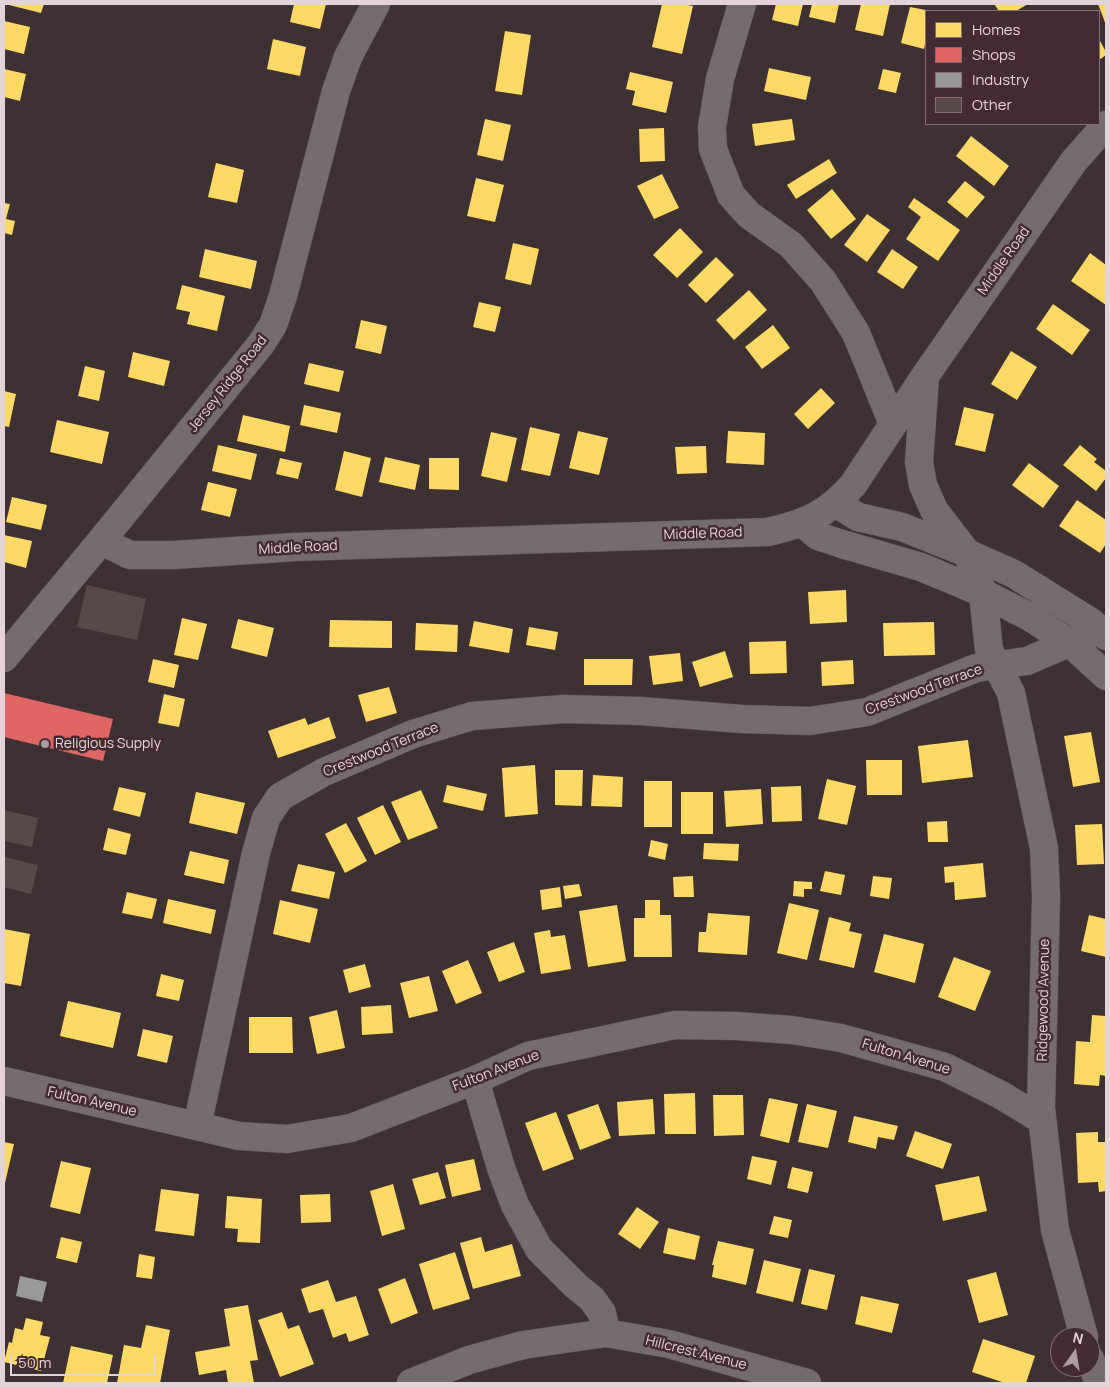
<!DOCTYPE html>
<html>
<head>
<meta charset="utf-8">
<style>
  body { margin:0 }
  #map { position:relative; width:1110px; height:1387px; overflow:hidden; background:#3e3134; font-family:Manrope,sans-serif }
  canvas { display:block }
  .frame { position:absolute; inset:0; border:5px solid #e4d4d7; pointer-events:none }
  .legend { position:absolute; left:925px; top:10px; width:175px; height:115px; box-sizing:border-box; background:#432c31; border:1px solid #836f73; margin:0; padding:6px 9px; list-style:none; font-size:15px; color:#e4d4d7 }
  .legend li { display:flex; align-items:center; gap:10px; height:25px }
  .legend b { width:25px; border:1px solid #836f73 }
  .north { position:absolute; left:1050px; top:1327px; width:50px; height:50px; box-sizing:border-box; background:#432c31; border:1px solid #836f73; border-radius:50%; rotate:13deg; font-size:14px; font-weight:700; line-height:20px; text-align:center; color:#e4d4d7 }
  .north::after { content:''; display:block; margin:auto; width:18px; height:22px; background:#aa9b9e; clip-path:polygon(50% 0,100% 100%,50% 72%,0 100%) }
  .scale { position:absolute; left:10px; top:1354px; width:146px; height:22px; box-sizing:border-box; border:2px solid #e4d4d7; border-top:0; padding-left:6px; font-size:15px; line-height:18px; white-space:nowrap; color:#e4d4d7; -webkit-text-stroke:4px #432c31; paint-order:stroke }
</style>
</head>
<body>
<div id="map">
<canvas width="1110" height="1387"></canvas>
<div class="frame"></div>
<ul class="legend">
<li><b style="height:14px;background:#ffd966"></b>Homes</li>
<li><b style="height:14px;background:#e06666"></b>Shops</li>
<li><b style="height:14px;background:#999"></b>Industry</li>
<li><b style="height:14px;background:#584949"></b>Other</li>
</ul>
<div class="north">N</div>
<div class="scale">50 m</div>
</div>
<script>
const ctx = document.querySelector('canvas').getContext('2d');
ctx.lineJoin = 'round';
function fill(path, color) {
  ctx.fillStyle = color;
  ctx.fill(path, 'evenodd');
}
function strokePath(path, color, width, dash) {
  ctx.strokeStyle = color;
  ctx.lineWidth = width;
  ctx.lineCap = dash ? 'butt' : 'round';
  ctx.setLineDash(dash || []);
  ctx.stroke(path);
}
function drawText(font, color, halo, rows, align = 'center') {
  ctx.font = font + ' Manrope,sans-serif';
  ctx.lineWidth = 5;
  ctx.setLineDash([]);
  ctx.textBaseline = 'middle';
  ctx.strokeStyle = halo;
  ctx.fillStyle = color;
  for (const [text, x, y, turn = 0] of rows) {
    ctx.save();
    ctx.translate(x, y);
    ctx.rotate((+turn || 0) * Math.PI / 180);
    ctx.textAlign = isNaN(turn) ? turn : align;
    if (halo) ctx.strokeText(text, 0, 0);
    ctx.fillText(text, 0, 0);
    ctx.restore();
  }
}
fill(new Path2D(`
  M5 4H44L41 13Z
  M294 4H326L320 29 290 22Z
  M662 4H682L693 6 682 54 652 47Z
  M776 4H803L798 26 772 20Z
  M812 4H839L835 23 809 17Z
  M861 4H890L883 36 855 30Z
  M994 4H1028L1016 11H999Z
  M1098 4H1106V25Z
  M910 7 926 10V39L924 49 901 43Z
  M4 21 30 27 24 54 4 49Z
  M505 31 531 35 522 95 495 91Z
  M273 39 306 47 300 76 267 69Z
  M1099 39 1106 52V55L1099 60Z
  M769 68 811 77 806 100 764 91Z
  M4 69 26 74 20 101 4 97Z
  M883 69 901 73 896 93 878 89Z
  M630 72 673 82 666 113 632 105 635 91 626 89Z
  M485 119 511 125 503 161 477 155Z
  M792 119 795 140 755 146 752 124Z
  M664 128 665 161 640 162 639 129Z
  M971 136 1009 166 994 186 956 156Z
  M829 159 837 173 796 199 787 185Z
  M216 163 244 170 237 203 208 197Z
  M662 174 679 208 654 219 637 186Z
  M476 178 504 185 495 222 467 216Z
  M965 181 985 197 967 218 947 202Z
  M832 189 856 219 831 239 807 210Z
  M914 198 960 230 938 261 906 239 921 217 908 207Z
  M4 203 10 204 6 219 15 221 12 235 4 233Z
  M867 214 890 230 867 262 844 245Z
  M680 228 703 252 677 278 653 255Z
  M513 243 539 249 531 285 505 279Z
  M205 249 257 261 251 289 199 277Z
  M892 249 918 267 903 289 877 272Z
  M1090 253 1106 265V305L1071 281Z
  M716 257 734 275 706 303 688 285Z
  M182 285 225 296 217 331 187 324 190 312 176 309Z
  M749 290 767 310 734 340 716 320Z
  M479 302 501 307 495 332 473 327Z
  M1053 304 1090 330 1072 355 1036 329Z
  M361 320 387 326 381 354 355 348Z
  M773 325 790 348 762 369 745 347Z
  M1011 351 1037 367 1017 400 991 384Z
  M133 352 170 361 164 386 128 377Z
  M309 363 344 371 339 392 304 384Z
  M85 366 105 371 99 401 78 396Z
  M821 388 835 403 808 429 794 414Z
  M4 391 16 394 9 427 4 426Z
  M304 405 341 413 337 433 300 425Z
  M964 407 994 414 985 452 955 445Z
  M243 415 290 426 285 452 237 441Z
  M57 420 109 432 102 464 50 452Z
  M530 427 560 434 550 476 521 470Z
  M578 431 608 438 599 475 569 468Z
  M728 431 765 433 764 465 726 463Z
  M491 432 517 438 507 482 481 476Z
  M218 445 257 454 251 480 212 471Z
  M1080 445 1097 459 1094 462 1106 471V478L1096 491 1063 465Z
  M706 446 707 473 677 474 675 447Z
  M344 451 371 458 362 497 335 490Z
  M385 457 420 465 415 490 379 482Z
  M280 458 302 463 298 479 276 474Z
  M429 458H459V490L429 489Z
  M1029 463 1059 486 1043 508 1012 485Z
  M208 482 237 489 230 517 201 510Z
  M12 497 47 505 41 530 6 522Z
  M1077 500 1106 520V544L1100 553 1059 526Z
  M4 535 32 541 26 568 4 562Z
  M846 590 847 622 810 624 808 592Z
  M182 618 207 624 198 660 174 655Z
  M238 619 274 628 267 657 231 648Z
  M330 620 392 621V648L329 647Z
  M474 621 513 629 509 653 469 646Z
  M934 622 935 655 884 656 883 623Z
  M416 623 458 625 457 652 415 650Z
  M529 627 558 632 555 650 526 645Z
  M786 641 787 673 750 674 749 642Z
  M725 651 733 677 700 687 692 662Z
  M680 653 683 681 653 685 649 656Z
  M153 659 179 665 174 688 148 682Z
  M584 659H633L632 685H584Z
  M853 660 854 684 822 686 821 662Z
  M389 687 397 713 366 722 358 695Z
  M164 694 185 699 179 727 158 723Z
  M329 717 336 738 278 758 268 731 305 718 308 725Z
  M1091 732 1100 782 1073 787 1064 736Z
  M968 740 973 777 922 783 918 746Z
  M866 760H902V795H867Z
  M535 765 538 814 505 817 502 768Z
  M555 770H583L582 806 555 805Z
  M593 775 623 777 622 807 591 806Z
  M827 779 856 786 847 825 818 819Z
  M644 781H672V827H644Z
  M447 785 487 794 483 811 443 802Z
  M801 786 802 821 772 822 771 787Z
  M119 787 146 793 140 817 113 810Z
  M761 789 763 824 726 827 724 791Z
  M421 790 438 828 408 840 391 802Z
  M196 792 245 803 237 834 189 823Z
  M681 792H713V834H681Z
  M383 805 401 842 375 855 357 818Z
  M947 821 948 842H928L927 822Z
  M346 823 367 861 345 873 325 834Z
  M1102 824 1104 864 1077 865 1075 825Z
  M108 828 131 834 126 855 103 850Z
  M651 840 668 844 665 860 648 856Z
  M704 843 739 844 738 861 703 859Z
  M190 851 229 860 224 884 184 875Z
  M983 863 986 897 955 900 954 882 945 883 944 867Z
  M298 864 335 872 329 899 291 891Z
  M825 871 845 875 841 895 820 891Z
  M693 876 694 897H674L673 877Z
  M873 876 892 878 889 899 870 896Z
  M794 881 812 882V889H804V897L793 896Z
  M579 884 582 896 565 899 563 886Z
  M560 887 562 907 542 910 540 890Z
  M127 892 157 899 152 919 122 913Z
  M168 899 216 910 211 934 163 923Z
  M280 900 318 909 310 943 273 934Z
  M645 900H660V915H671L672 957H634V918H645Z
  M789 903 819 910 807 960 777 953Z
  M617 905 626 961 588 967 579 911Z
  M708 913 750 916 747 955 698 952 699 932H706Z
  M1089 915 1106 919V957L1081 951Z
  M829 917 851 923 849 931 862 934 854 968 819 960Z
  M4 929 30 934 21 986 4 983Z
  M550 930 551 937 565 935 571 969 541 974 534 933Z
  M884 934 924 944 915 983 874 972Z
  M514 942 525 972 499 982 487 952Z
  M954 957 991 971 975 1011 938 997Z
  M468 960 482 993 456 1004 442 971Z
  M365 964 371 987 349 993 343 970Z
  M161 974 184 980 179 1001 156 996Z
  M429 976 438 1011 409 1018 400 983Z
  M68 1001 121 1013 113 1048 60 1036Z
  M391 1005 393 1033 362 1035 361 1007Z
  M337 1010 345 1048 317 1054 309 1017Z
  M1092 1015 1106 1016V1076L1100 1075 1099 1086 1074 1084 1076 1041 1090 1042Z
  M249 1017H292L293 1053H249Z
  M143 1029 173 1036 167 1063 137 1056Z
  M695 1093 696 1134H665L664 1094Z
  M713 1095H743L744 1135 714 1136Z
  M769 1098 798 1104 789 1143 760 1136Z
  M653 1099 655 1134 619 1136 617 1102Z
  M598 1104 611 1138 580 1150 567 1115Z
  M807 1104 837 1111 828 1148 798 1142Z
  M556 1112 574 1159 543 1171 525 1123Z
  M854 1116 898 1126 894 1140 878 1137 876 1149 848 1142Z
  M915 1131 952 1144 943 1169 906 1156Z
  M1098 1132V1142H1106V1191L1099 1192 1098 1182 1078 1183 1076 1133Z
  M4 1142 14 1144 5 1183 4 1182Z
  M752 1156 777 1161 771 1185 747 1179Z
  M474 1159 481 1190 452 1197 445 1165Z
  M61 1161 91 1168 80 1214 50 1207Z
  M792 1167 813 1172 808 1193 787 1188Z
  M438 1172 446 1198 420 1205 412 1179Z
  M979 1176 987 1211 943 1221 935 1185Z
  M393 1184 405 1229 382 1236 370 1191Z
  M161 1189 199 1194 194 1236 155 1231Z
  M330 1194 331 1222 301 1223 300 1195Z
  M227 1196 262 1199 260 1243 237 1242 238 1229 225 1228Z
  M637 1207 659 1222 640 1249 618 1234Z
  M774 1216 792 1220 788 1238 769 1234Z
  M668 1228 700 1236 695 1260 663 1253Z
  M61 1237 82 1242 77 1263 56 1258Z
  M481 1237 485 1252 512 1244 521 1276 473 1289 460 1243Z
  M718 1241 754 1249 746 1285 712 1277 714 1265H712Z
  M455 1252 470 1299 433 1310 419 1264Z
  M139 1254 155 1257 152 1279 136 1277Z
  M764 1260 801 1269 793 1302 756 1293Z
  M809 1269 835 1275 827 1310 801 1304Z
  M996 1272 1008 1315 979 1323 967 1280Z
  M405 1278 418 1313 391 1324 378 1289Z
  M328 1280 336 1302 356 1296 369 1335 349 1342 346 1333 333 1338 323 1309 309 1313 301 1289Z
  M861 1296 899 1304 892 1333 855 1324Z
  M248 1305 258 1360 250 1361 254 1383H228L226 1370 199 1375 195 1352 230 1346 224 1309Z
  M282 1312 288 1329 299 1325 314 1364 280 1377 258 1320Z
  M26 1318 43 1322 40 1335 50 1337 41 1371 4 1362 9 1342 12 1343 15 1328 23 1330Z
  M146 1325 170 1330 160 1383H117L124 1345 141 1348Z
  M983 1339 1035 1356 1026 1383H1005L972 1372Z
  M71 1346 113 1355 107 1383 93 1382 92 1383H63Z`), '#ffd966');
fill(new Path2D(`
  M4 693 113 719 103 761 4 737Z`), '#e06666');
fill(new Path2D(`
  M20 1276 47 1282 42 1302 16 1296Z`), '#999');
fill(new Path2D(`
  M87 585 146 599 137 640 77 627Z
  M4 810 38 818 32 847 4 841Z
  M4 857 38 865 31 894 4 887Z`), '#584949');
const minor = new Path2D(`
  M742 4 720 79 712 127 713 149 731 195 749 215 791 245 823 281 856 333 893 424
  M925 377 919 462 923 485 934 510 967 553 983 593 989 650 1011 693 1044 848 1046 896 1041 1108 1055 1230 1084 1337
  M835 503 858 517 902 527 967 553 1014 574 1091 622 1106 636
  M802 523 818 536 842 544 921 567 983 593 1030 617 1070 643 1106 676
  M101 541 130 555H174L295 547 768 532C807 523 826 515 853 485L925 376 1074 161 1106 125
  M4 658 101 541 261 344 273 325 283 296 336 91 348 57 376 4
  M475 1080 501 1168 515 1205 539 1249 576 1286 592 1299 602 1313 606 1333
  M4 1081 239 1136 287 1139 351 1128 475 1080 528 1056 675 1025 736 1026 792 1030 841 1038 945 1067 1001 1095 1042 1120
  M197 1126 256 853 266 818 280 797 324 772 413 734 472 716 564 709 641 711 742 719 810 721 867 712 976 668 1027 661 1099 630
  M1090 1359 1099 1383
  M411 1383 469 1360 523 1345 606 1333 669 1344 807 1383`);
strokePath(minor, '#5a4f51', 29);
strokePath(minor, '#756c6e', 28);
for (const [x, y, r, color] of [
  [45,744,5,"#aa9b9e"]
]) {
  const dot = new Path2D();
  dot.arc(x, y, r, 0, 2 * Math.PI);
  ctx.fillStyle = color;
  ctx.fill(dot);
  strokePath(dot, '#432c31', 2);
}
drawText('14px', '#e4d4d7', '#432c31', [
  ["Middle Road",1004,261,-55],
  ["Jersey Ridge Road",228,384,-52],
  ["Middle Road",703,534,-2],
  ["Middle Road",298,548,-3],
  ["Crestwood Terrace",924,690,-20],
  ["Crestwood Terrace",381,750,-22],
  ["Ridgewood Avenue",1044,1000,-89],
  ["Fulton Avenue",906,1057,17],
  ["Fulton Avenue",496,1071,-21],
  ["Fulton Avenue",92,1102,13],
  ["Hillcrest Avenue",696,1353,14]
]);
drawText('14px', '#e4d4d7', '#432c31', [
  ["Religious Supply",55,744]
], 'left');
</script>
</body>
</html>
